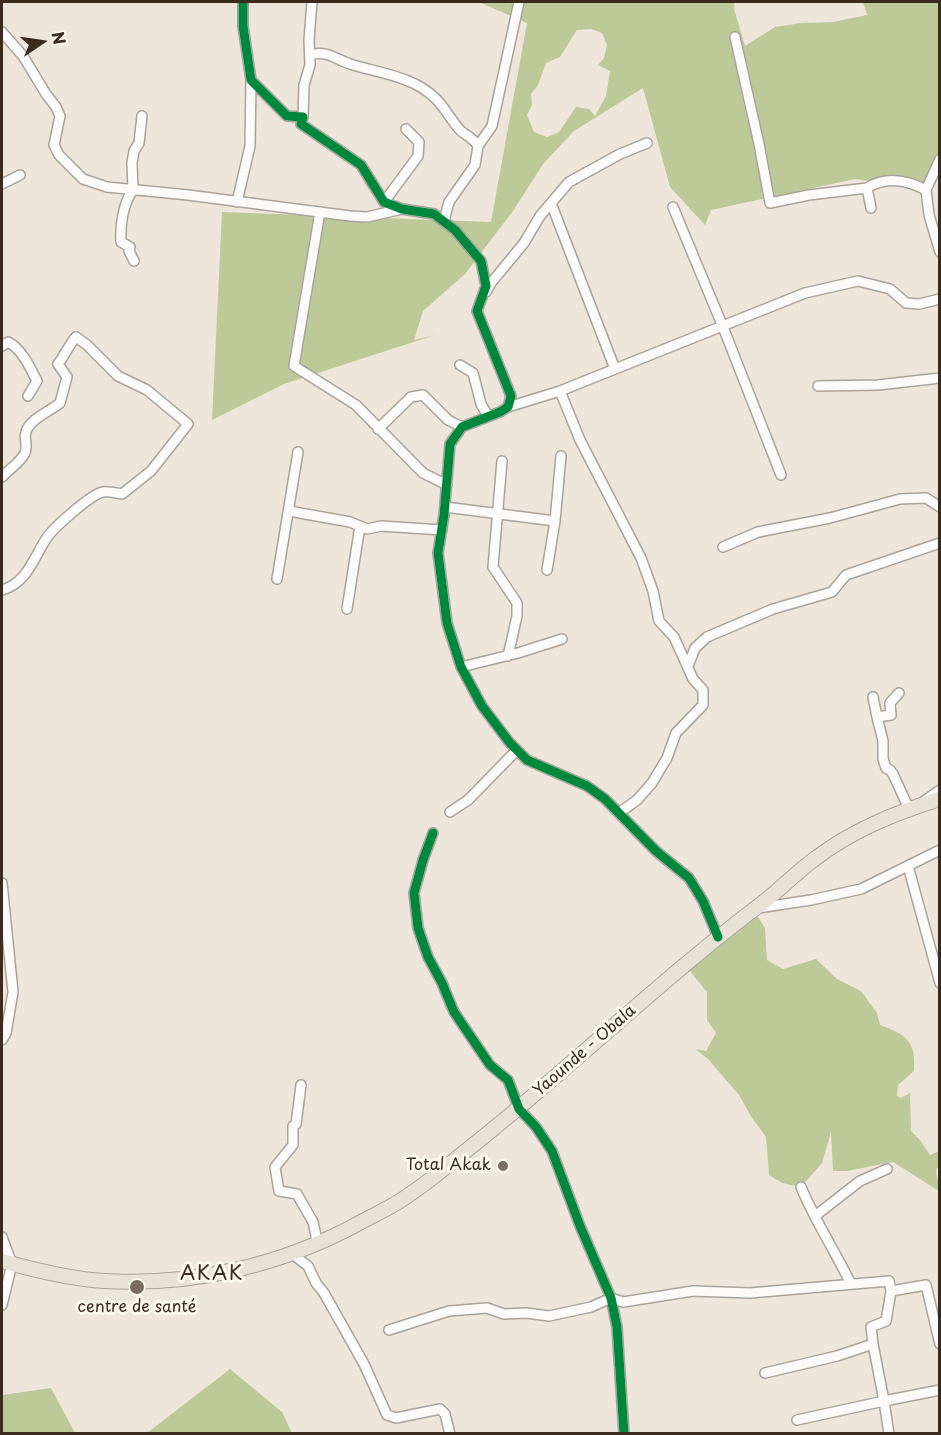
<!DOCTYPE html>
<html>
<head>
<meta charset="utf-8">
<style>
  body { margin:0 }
  #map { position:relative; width:941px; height:1435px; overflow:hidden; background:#eee6da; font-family:"Playpen Sans",sans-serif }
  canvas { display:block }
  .frame { position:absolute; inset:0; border:3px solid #3b2a1e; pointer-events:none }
  .north { position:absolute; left:12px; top:12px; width:60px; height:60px; -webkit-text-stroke:4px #fbf7ec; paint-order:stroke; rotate:77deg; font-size:16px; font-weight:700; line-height:24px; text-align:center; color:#3b2a1e }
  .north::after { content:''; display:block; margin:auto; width:21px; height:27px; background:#3b2a1e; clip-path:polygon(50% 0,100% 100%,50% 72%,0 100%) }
</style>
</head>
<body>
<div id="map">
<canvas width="941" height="1435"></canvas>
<div class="frame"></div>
<div class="north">N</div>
</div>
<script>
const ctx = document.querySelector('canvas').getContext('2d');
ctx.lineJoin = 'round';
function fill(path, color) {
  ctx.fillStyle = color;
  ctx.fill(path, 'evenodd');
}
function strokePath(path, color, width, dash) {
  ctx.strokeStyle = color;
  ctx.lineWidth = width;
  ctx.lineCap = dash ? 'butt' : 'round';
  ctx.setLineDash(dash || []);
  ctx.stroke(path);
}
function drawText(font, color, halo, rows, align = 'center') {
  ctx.font = font + ' "Playpen Sans",sans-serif';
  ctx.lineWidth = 6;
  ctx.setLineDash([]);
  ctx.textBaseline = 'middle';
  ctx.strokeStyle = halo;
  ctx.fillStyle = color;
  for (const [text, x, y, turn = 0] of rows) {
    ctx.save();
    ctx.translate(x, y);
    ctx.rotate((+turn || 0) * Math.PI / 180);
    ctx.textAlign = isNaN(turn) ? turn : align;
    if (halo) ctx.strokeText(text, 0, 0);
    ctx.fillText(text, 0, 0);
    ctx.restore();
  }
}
fill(new Path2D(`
  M479 2H735L734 9 745 46 775 27 801 23 833 22 867 15 863 2H939V151L930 175 927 190 855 179 711 210 705 225 670 187 643 88 574 131 543 164 513 211 465 274 423 311 414 340 435 335 284 384 212 420 222 212 491 222 527 23ZM591 29 602 33 607 45 604 58 598 65 610 71 606 96 595 116 589 109 576 107 559 132 547 137 534 132 527 115 532 105 531 94 538 85 546 63 560 57 577 30Z
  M753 909 765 928 767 960 783 969 816 959 837 979 861 991 877 1013 880 1025C907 1035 916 1041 914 1071L898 1085 897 1096 901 1098 910 1093 911 1131 920 1140 930 1155 939 1151V1168L936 1169 937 1179 939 1178V1191L893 1162 847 1171H833L831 1132 822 1163 801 1187 782 1183 769 1175 766 1137 752 1118 739 1095 707 1058 695 1049 706 1051 716 1033 707 1020V992L685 965Z
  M230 1369 282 1412 292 1433H147Z
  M51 1388 75 1433H2V1395Z`), '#bec99a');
const minor = new Path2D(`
  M243 2V26L251 80 287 116 303 117 301 124 361 165 384 202 402 209 434 214 455 230 481 261 486 286 477 311 511 396 508 407 500 412 462 427 450 444 444 515 438 553 447 623 461 667 482 706 510 743 527 760 587 786 605 799 656 851 689 878 703 901 718 937
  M2 32 23 56 46 94 56 107 60 116 54 145 59 155 83 179 107 187 188 195 350 216 367 217 402 209
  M735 37 759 144 770 203 809 195 867 188
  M310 55C327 50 335 59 350 64 378 73 413 76 435 98 445 107 451 121 461 131 467 136 473 138 478 146
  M303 117 304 85 310 65 309 40 312 2
  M940 159 926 190 929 215 940 252
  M2 184 20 175
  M237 202 250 146 251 80
  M384 202 418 156 419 142 406 129
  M551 203 615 369
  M673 207 723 327 781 475
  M871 208 867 188C886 176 907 180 926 190
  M320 212 294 366 356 405 423 473 447 485
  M444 221 449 202 475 165 478 146 492 126 519 2
  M134 261 129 251 130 247 121 242C120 226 123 203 133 190L132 163 134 151 139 143 142 116
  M486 292 491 283 524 243 540 216 569 182 620 154 647 143
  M2 346 8 342C21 348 30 367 37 381L28 396
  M460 365 473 373 481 404 488 416
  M818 386 878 385 940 378
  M560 391 580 440 641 558 653 591 659 621 674 637 693 679 703 690V705L676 733 667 758 652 783 637 800 619 813
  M508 407 560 391 805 293 858 281 890 289 906 303 919 304 940 299
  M378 429 411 397 423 395 448 420 462 427
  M502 461 493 567 517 603V616L508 656
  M2 477C8 470 21 462 25 453 29 443 21 437 29 426 36 416 50 411 60 403L67 377 58 364C65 355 68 346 76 337L87 345 118 376 147 390 188 424 151 471 122 494C116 493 108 491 103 492 91 494 52 529 46 539 33 559 27 583 2 590
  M445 507 555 521
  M289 511 350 522 367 529 381 526 442 530
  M723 547 758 532 830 518 900 499 926 498 940 507
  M547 570 555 521 561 456
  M277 579 298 452
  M347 609 360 526
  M688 666 695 648 707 637 773 609 832 592 846 575 940 543
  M461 667 518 653 562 639
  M899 693 890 703 891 715 877 717 883 741V759L886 768 890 770 893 774 909 809
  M873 697 877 717
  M923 802 940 790
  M450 812 468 800 517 750
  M433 833 423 860 414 893 418 928 428 957 442 983 454 1012 490 1065 508 1080 519 1109 536 1127 552 1151 580 1226 611 1298 617 1327 624 1434
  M908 866 940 983
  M2 883 13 992 6 1033 2 1040
  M758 908 811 900 861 889 940 850
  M301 1085 296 1124 293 1126V1145L275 1167 279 1191 297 1194 313 1222 318 1245
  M801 1187C815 1221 835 1251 851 1284
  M815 1216 860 1181 887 1169
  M2 1237 12 1264 2 1305
  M292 1254 308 1266 316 1283 324 1293 364 1364 387 1415 396 1418 440 1409 445 1414 450 1434
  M389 1330 449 1311 487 1308 504 1314 526 1313 549 1316 591 1307 611 1298 623 1302 693 1291 750 1293 889 1281 891 1291 926 1285 937 1332H940
  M937 1332 940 1344
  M873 1344 871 1327 886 1321 891 1291
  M765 1373 837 1356 873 1344 884 1401 940 1390
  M797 1420 884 1401 889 1434`);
const highway = new Path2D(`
  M2 1261C34 1270 70 1279 104 1281 194 1286 284 1265 363 1221 378 1213 396 1205 410 1194 430 1181 448 1165 467 1150 566 1072 657 983 757 907 778 892 795 873 816 858 853 830 895 813 940 799`);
strokePath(minor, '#aaa39b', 12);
strokePath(highway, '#aaa39b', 16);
strokePath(minor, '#fcfbf9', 9);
strokePath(highway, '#e8e2d6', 14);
strokePath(new Path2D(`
  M243 2V26L251 80 287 116 303 117 301 124 361 165 384 202 402 209 434 214 455 230 481 261 486 286 477 311 511 396 508 407 500 412 462 427 450 444 444 515 438 553 447 623 461 667 482 706 510 743 527 760 587 786 605 799 656 851 689 878 703 901 718 937
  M433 833 423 860 414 893 418 928 428 957 442 983 454 1012 490 1065 508 1080 519 1109 536 1127 552 1151 580 1226 611 1298 617 1327 624 1434`), '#00873e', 9);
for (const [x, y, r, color] of [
  [503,1166,6,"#7a6c60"],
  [137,1287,8,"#7a6c60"]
]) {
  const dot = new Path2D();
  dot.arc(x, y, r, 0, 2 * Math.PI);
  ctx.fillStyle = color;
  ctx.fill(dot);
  strokePath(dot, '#fbf7ec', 2);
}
drawText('16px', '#3b2a1e', '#fbf7ec', [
  ["Yaounde - Obala",585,1051,-41]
]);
drawText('16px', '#3b2a1e', '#fbf7ec', [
  ["Total Akak",491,1166],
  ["centre de santé",137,1308,"center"]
], 'right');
ctx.letterSpacing = '1.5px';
drawText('20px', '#3b2a1e', '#fbf7ec', [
  ["AKAK",212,1274]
]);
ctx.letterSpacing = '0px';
</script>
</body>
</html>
